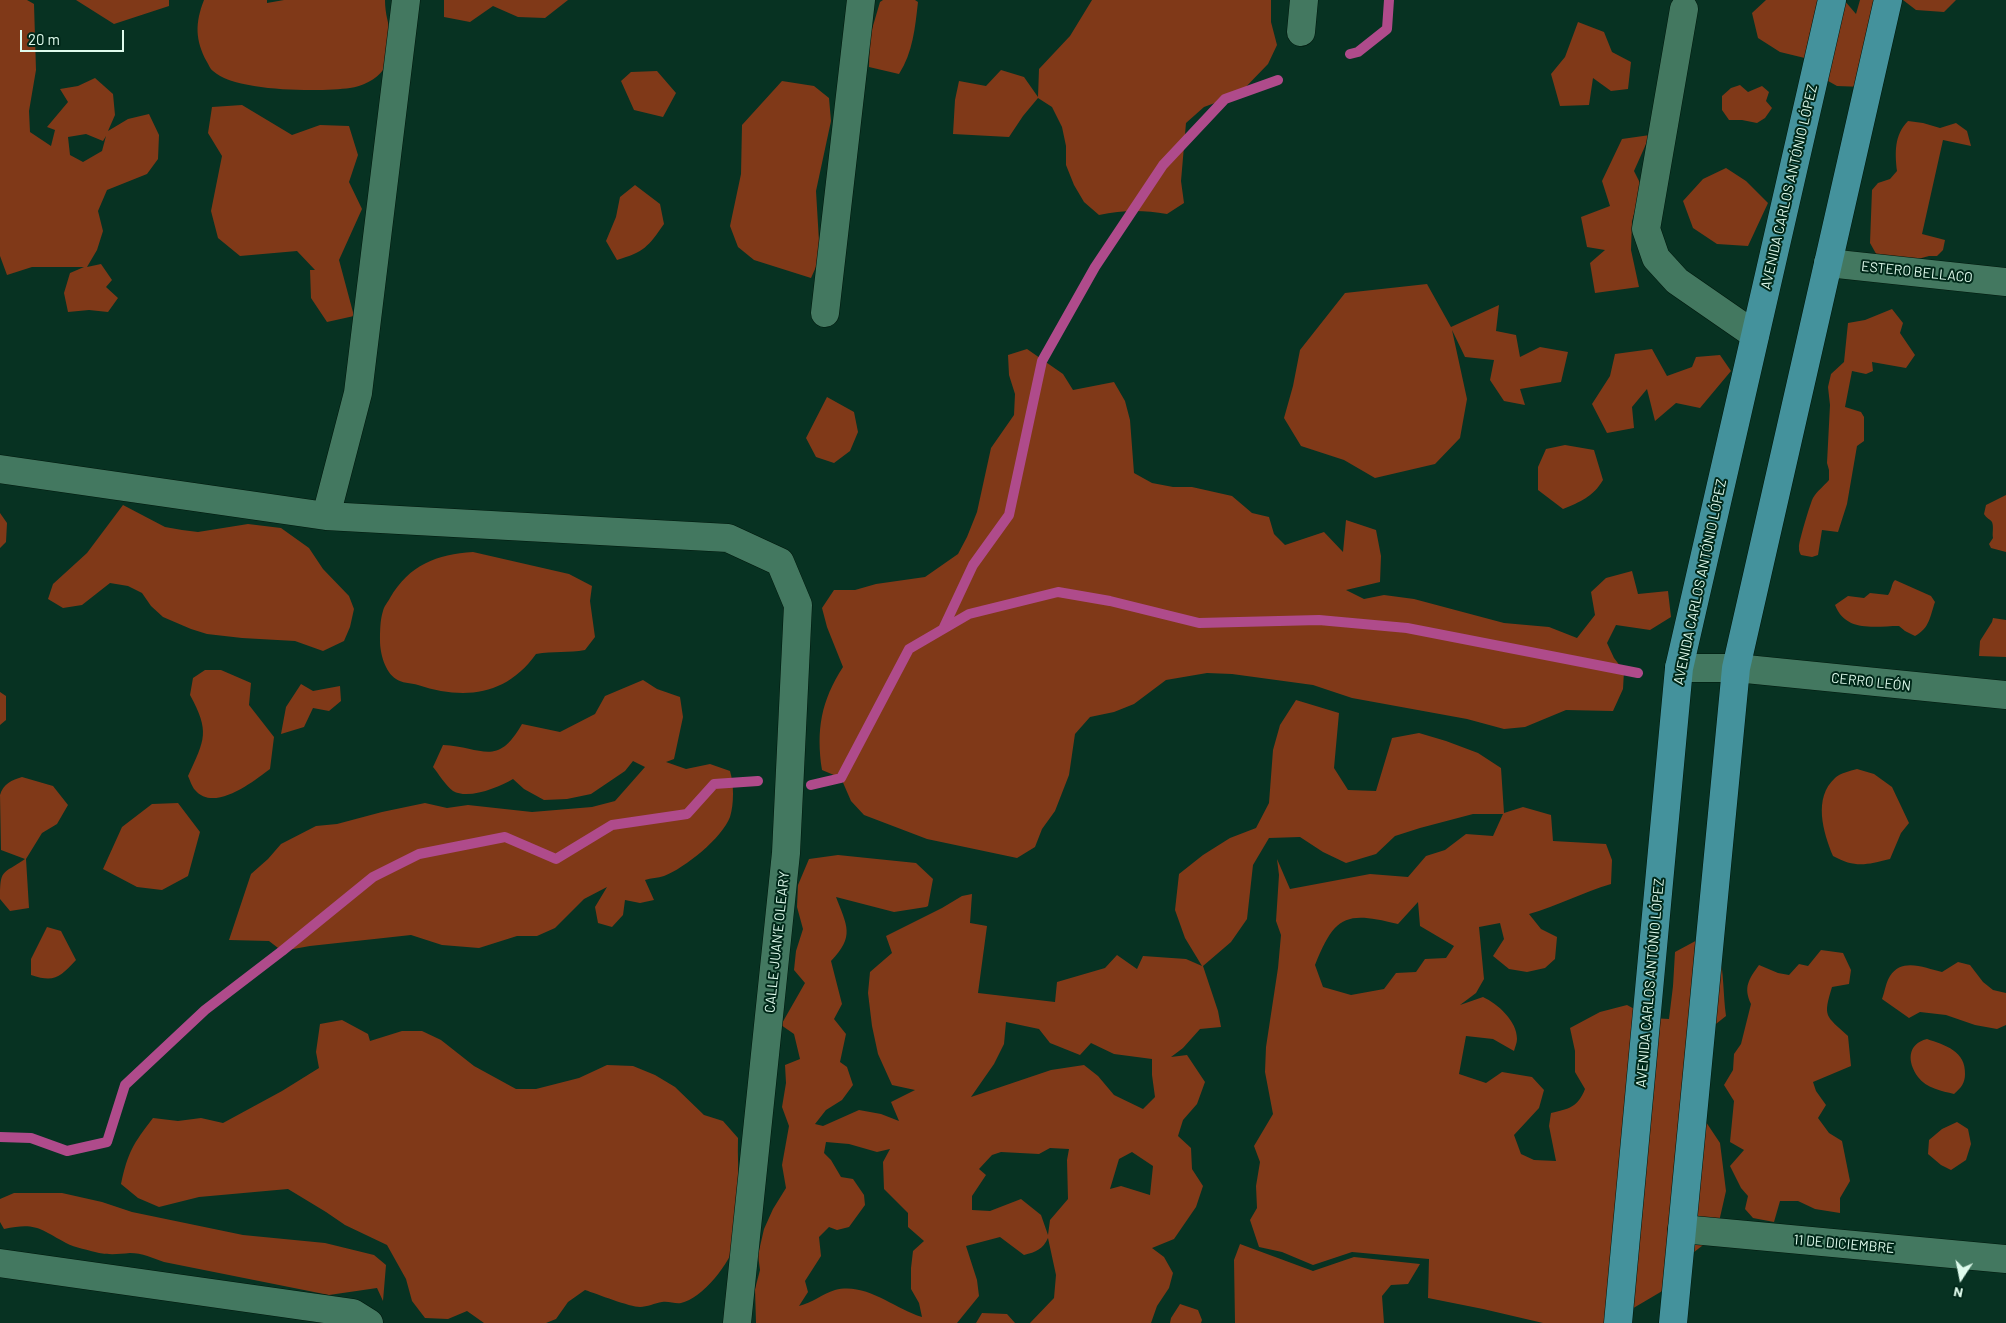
<!DOCTYPE html>
<html>
<head>
<meta charset="utf-8">
<style>
  body { margin:0 }
  #map { position:relative; width:2006px; height:1323px; overflow:hidden; background:#073222; font-family:Barlow,sans-serif }
  canvas { display:block }
  .north { position:absolute; left:1936px; top:1253px; width:50px; height:50px; -webkit-text-stroke:4px #002819; paint-order:stroke; rotate:191deg; font-size:14px; font-weight:700; line-height:20px; text-align:center; color:#dffbed }
  .north::after { content:''; display:block; margin:auto; width:18px; height:22px; background:#dffbed; clip-path:polygon(50% 0,100% 100%,50% 72%,0 100%) }
  .scale { position:absolute; left:20px; top:30px; width:104px; height:22px; box-sizing:border-box; border:2px solid #dffbed; border-top:0; padding-left:6px; font-size:15px; line-height:18px; white-space:nowrap; color:#dffbed; -webkit-text-stroke:4px #002819; paint-order:stroke }
</style>
</head>
<body>
<div id="map">
<canvas width="2006" height="1323"></canvas>
<div class="north">N</div>
<div class="scale">20 m</div>
</div>
<script>
const ctx = document.querySelector('canvas').getContext('2d');
ctx.lineJoin = 'round';
function fill(path, color) {
  ctx.fillStyle = color;
  ctx.fill(path, 'evenodd');
}
function strokePath(path, color, width, dash) {
  ctx.strokeStyle = color;
  ctx.lineWidth = width;
  ctx.lineCap = dash ? 'butt' : 'round';
  ctx.setLineDash(dash || []);
  ctx.stroke(path);
}
function drawText(font, color, halo, rows, align = 'center') {
  ctx.font = font + ' Barlow,sans-serif';
  ctx.lineWidth = 4;
  ctx.setLineDash([]);
  ctx.textBaseline = 'middle';
  ctx.strokeStyle = halo;
  ctx.fillStyle = color;
  for (const [text, x, y, turn = 0] of rows) {
    ctx.save();
    ctx.translate(x, y);
    ctx.rotate((+turn || 0) * Math.PI / 180);
    ctx.textAlign = isNaN(turn) ? turn : align;
    if (halo) ctx.strokeText(text, 0, 0);
    ctx.fillText(text, 0, 0);
    ctx.restore();
  }
}
fill(new Path2D(`
  M0 0H27L34 4 36 70 29 111 30 132 51 146 55 130 47 127 68 102 60 89 78 86 95 78 113 94 115 115 108 131 128 119 149 114 159 135 158 159 147 174 107 190 98 211 103 231 97 250 87 267 101 264 112 280 106 287 118 298 108 312 89 310 68 312 64 293 70 273 84 267H32L7 275 0 256ZM86 134 103 141 106 136 102 151 83 162 70 155 68 137Z
  M76 0H169V6L114 24Z
  M204 0H267V3L284 0H385C385 29 401 40 383 70 377 79 361 87 350 88 321 92 235 92 213 71 210 69 209 65 207 62 195 40 195 23 204 0Z
  M444 0H568L545 18 518 17 493 6 470 22 444 17Z
  M883 0H915L918 2C915 28 913 52 899 74L869 67 870 36 880 2Z
  M1092 0H1271V22L1277 45 1268 64 1239 94 1204 107 1186 123 1181 181 1184 203 1167 214C1143 210 1123 210 1099 215L1084 202 1074 185 1066 165V146L1062 127 1052 107 1038 98 1023 116 1009 137 953 134 955 100 959 81 986 86 1001 70 1024 77 1038 97 1039 69 1070 36Z
  M1766 0H1844L1856 14 1860 0H1898L1863 87 1837 86 1821 77 1817 61 1780 52 1758 38 1752 13Z
  M1903 0H1956L1944 12 1916 10Z
  M1578 22 1604 32 1612 52 1631 62 1628 89 1611 91 1593 78 1589 105 1560 106 1551 74 1565 57Z
  M657 71 676 93 663 117 634 110 621 81 631 72Z
  M782 81 814 86 829 98 831 121 816 191 820 258 811 278 754 260 738 247 730 226 741 174 742 125Z
  M1740 85 1748 92 1762 86 1769 92 1766 101 1772 108 1765 118 1757 123 1742 120H1729L1722 110V96L1731 88Z
  M242 105 292 135 320 125 349 126 358 155 349 182 362 209 339 260 354 316 327 322 311 298 310 270H315L297 251 240 256 218 238 211 211 222 156 208 133 212 107Z
  M1908 121 1923 123 1940 128 1956 123 1967 131 1971 146 1943 140 1922 234 1945 240 1943 250 1937 256H1929L1918 259H1879L1870 243 1872 190 1878 183 1890 179 1897 171C1895 153 1894 135 1908 121Z
  M1650 135 1634 171 1642 187 1632 221 1631 250 1639 287 1595 293 1590 263 1605 250 1587 247 1581 217 1610 206 1602 181 1622 139Z
  M1726 168 1746 181 1768 203 1748 246 1717 244 1693 228 1683 201 1703 179Z
  M635 185 660 204 664 224C648 247 644 252 617 260L606 241 616 217 620 197Z
  M1427 284 1451 327 1499 305 1496 331 1516 335 1520 357 1540 347 1568 352 1561 382 1520 389 1525 405 1504 401 1490 380 1494 360 1465 357 1452 330 1467 399 1460 438 1435 464 1375 478 1344 460 1301 446 1284 418 1293 386 1300 350 1345 293Z
  M1892 309 1903 323 1900 333 1915 355 1906 368 1872 362 1873 371 1866 374 1852 371 1845 407 1861 412 1864 417V441L1857 446 1847 504 1838 532 1822 530 1818 555 1812 557 1801 555C1799 551 1799 551 1799 547 1798 544 1811 501 1813 498 1817 491 1824 486 1829 480V470L1827 463 1830 405 1828 387 1831 374 1844 362 1848 323 1865 320Z
  M1027 349 1063 374 1073 390 1114 382 1125 401 1130 420 1134 473 1152 483 1173 487H1192L1232 496 1252 513 1269 517 1274 534 1285 545 1324 532 1343 552 1346 520 1376 530 1381 556 1380 582 1346 590 1364 599 1384 595 1414 599 1504 623 1549 627 1577 638 1595 615 1591 592 1606 578 1632 571 1638 594 1668 591 1671 617 1650 630 1616 625 1607 643 1614 658 1624 671 1623 689 1613 711 1566 710 1525 727 1504 729 1467 719 1352 698 1313 685 1232 674 1207 673 1166 680 1134 704 1114 712 1090 717 1075 734 1069 775 1055 811 1042 829 1035 847 1017 858 927 839 864 815 851 801 841 778 822 770C816 730 821 701 843 667L827 627 822 608 834 590H855L876 584 925 577 958 554 967 537 977 512 991 448 1014 415 1015 394 1009 375 1008 355Z
  M1652 349 1667 376 1692 367 1696 357 1720 355 1731 371 1700 408 1676 403 1655 421 1647 389 1632 407 1634 428 1607 433 1592 404 1610 376 1615 354Z
  M827 397 854 412 858 432 850 451 834 463 816 457 806 438Z
  M1565 445 1594 450 1603 480C1593 497 1580 502 1563 509L1538 490V467L1546 449Z
  M2006 495V552L1991 548 1989 544 1993 538C1992 533 1994 527 1992 522 1990 519 1986 518 1984 514L1986 505Z
  M123 505 165 527 182 530 198 532 248 524 281 528 309 548 323 569 349 596 354 609 350 627 344 641 323 651 295 641 242 638 207 634 191 629 163 617 151 606 142 593 128 586 110 583 82 605 63 608 48 599 53 584 87 553Z
  M0 513 7 523 6 542 0 548Z
  M473 552 569 574 592 586 590 601 595 637 585 650C569 653 553 651 536 654 506 696 464 700 418 685 411 683 401 683 396 679 385 672 380 653 380 641 380 632 380 620 383 611 384 606 388 602 390 598 409 565 437 554 473 552Z
  M1895 580 1931 596 1935 602C1930 616 1930 628 1915 636L1905 631 1899 626C1875 626 1846 633 1835 605L1848 596 1864 598 1870 593 1888 595C1892 590 1891 584 1895 580Z
  M1993 618 2006 620V657L1979 656 1980 641 1992 622Z
  M205 670H221L251 683 249 705 274 737 270 769C254 781 214 813 195 790 192 787 190 780 188 776 205 739 210 732 190 695L193 678Z
  M643 680 657 689 680 697 683 717 674 759 666 762 686 769 710 764 730 771C734 784 734 804 730 817 722 838 685 868 664 876 658 878 651 878 645 880L654 900 640 903 625 900 623 915 612 927 598 923 595 907 607 887 584 899 555 928 537 936H517L479 948 442 945 411 935 310 946 282 951 269 941 229 940 251 874 268 859 281 844 316 826 337 824 382 812 425 803 447 808 468 805 532 812 592 807 615 801 645 767 633 761 625 771 591 794 567 799 544 800 524 789 513 779C499 787 469 800 453 791 446 786 438 773 433 767L443 745C483 747 497 768 522 724L560 732 595 714 605 696Z
  M301 684 313 691 340 686 341 701 329 711 313 708 304 727 281 734 286 707Z
  M0 692 6 696V720L0 725Z
  M1296 700 1339 713 1334 768 1348 790 1376 791 1392 738 1419 733 1446 741 1478 753 1501 768 1504 813 1523 807 1551 815 1553 841 1606 844 1612 860 1611 884C1583 892 1558 906 1529 914L1541 929 1557 937 1555 959 1545 968 1527 972 1509 969 1493 956 1504 939 1500 923 1479 927 1484 979 1476 993 1460 1005 1483 997C1498 1004 1517 1021 1517 1039 1517 1043 1515 1047 1514 1051L1493 1039 1466 1036 1459 1074 1486 1083 1502 1072 1532 1077 1544 1090 1539 1108 1514 1135 1521 1154 1534 1160 1556 1161 1549 1126 1551 1113C1569 1109 1578 1107 1585 1089L1575 1072V1051L1570 1028 1600 1012 1627 1005 1651 1018 1669 1019 1673 986 1675 952 1701 938 1719 951C1724 972 1723 994 1726 1016L1702 1035 1696 1107 1720 1143 1726 1191 1716 1235 1689 1256 1664 1290 1608 1323H1543L1483 1309 1428 1298 1429 1259 1352 1252 1313 1265 1282 1252 1259 1247 1250 1220 1257 1208 1256 1186 1260 1162 1254 1146 1273 1114 1265 1072 1266 1047 1278 968 1281 935 1276 921 1279 875 1277 859 1290 889 1370 874 1408 877 1426 856 1445 850 1466 834 1493 836 1503 814H1473L1420 828 1395 836 1376 854 1346 863 1323 852 1300 837 1269 838 1253 865 1247 919 1231 942 1203 966 1218 1011 1221 1027 1200 1029 1183 1048 1171 1057 1187 1055 1205 1082 1197 1104 1183 1120 1178 1136 1191 1148 1192 1169 1203 1186 1196 1207 1174 1239 1152 1248 1164 1257 1173 1273 1169 1288 1157 1306 1151 1323H1030L1054 1298 1056 1275 1048 1238C1043 1249 1036 1252 1024 1255L1000 1237 966 1246 977 1280 979 1296 957 1323H756L755 1289 760 1270 758 1255 764 1229 773 1209 786 1188 782 1165 789 1126 782 1107 786 1083 785 1065 800 1059 794 1034 781 1025 805 983 794 970 796 951 803 929 797 907 798 885 809 859 838 855 916 863 933 879 928 906 926 907 894 912 836 897C847 926 855 936 831 961L842 1004 834 1019 846 1034 840 1062 847 1067 853 1085 842 1100 826 1110 815 1124 823 1126 859 1110 881 1114 899 1121 891 1102 915 1090 892 1085 878 1054 872 1026 868 993 870 972 892 953 886 936 942 908 962 896 972 894 970 923 987 926 978 993 1055 1002 1057 982 1105 968 1117 955 1137 969 1143 956 1186 959 1202 966 1185 938 1175 910 1179 874 1203 855 1230 838 1256 828 1269 803 1273 750 1280 725ZM1418 902 1420 926 1454 946 1446 958 1425 959 1416 972 1396 973 1384 989 1351 995 1323 987 1315 965C1335 915 1346 911 1398 924ZM1006 1022 1039 1029 1050 1043 1080 1055 1091 1043 1114 1054 1152 1059V1075L1155 1097 1143 1109 1114 1095 1098 1076 1084 1065 1051 1070 971 1097 994 1064 1004 1044ZM826 1142 849 1144 877 1152 890 1149 883 1162 884 1189 908 1213V1227L924 1241 913 1251 911 1268V1289L919 1303 922 1317C893 1308 866 1282 835 1290 822 1294 812 1303 799 1306L808 1292 805 1281 821 1256 819 1237 829 1227 837 1230 849 1227 865 1205 864 1195 853 1179 841 1177 831 1160 824 1153ZM1050 1148 1069 1149 1067 1160 1068 1199 1050 1220 1048 1235 1041 1215 1021 1199 990 1211 972 1210V1196L986 1175 979 1169 992 1155 1001 1152 1039 1154ZM1132 1152 1153 1166 1150 1195 1121 1186 1110 1189 1119 1159Z
  M1857 769 1874 774 1892 787 1909 823 1901 833 1890 859C1866 865 1855 868 1833 856 1823 832 1813 798 1835 778 1840 773 1850 771 1857 769Z
  M22 777 53 786 68 805 57 824 42 833 26 859 29 908 10 911 0 899C0 868 2 875 25 859L1 850 0 795C3 784 12 780 22 777Z
  M178 803 200 832 188 876 162 890 137 887 103 869 122 827 152 804Z
  M47 927 61 931 76 960C60 977 55 983 31 975V959Z
  M1821 950 1843 953 1851 970 1849 984 1832 987C1823 1017 1825 1015 1848 1036L1851 1066 1813 1082 1816 1091 1826 1105 1818 1118 1829 1133 1842 1141 1850 1181 1840 1198V1213L1815 1209 1798 1201H1780L1774 1222 1753 1218 1745 1209 1748 1196 1741 1188 1730 1166 1744 1150 1730 1142 1734 1101 1724 1085 1733 1070 1734 1054 1741 1044 1751 1004C1743 987 1749 979 1759 965L1778 973 1789 975 1799 964 1808 966Z
  M1958 962 1970 965 1983 982 1993 990 2006 993V1025L1997 1029 1975 1025 1946 1015 1920 1012 1909 1018 1882 999C1885 991 1886 982 1890 976 1902 957 1925 968 1942 972Z
  M342 1020 368 1034 370 1041 402 1031H422L441 1040 474 1066 516 1089H536L579 1078 607 1065 633 1066 655 1075 675 1087 704 1115 723 1121 738 1138C737 1172 742 1208 735 1242 732 1261 702 1299 681 1303 675 1304 669 1301 662 1302 655 1303 647 1307 640 1307 630 1307 597 1294 585 1290L568 1302 556 1319 546 1323H484L467 1311 448 1319 425 1318 412 1301 406 1279 387 1245 345 1225 326 1212 288 1189 199 1197 159 1207 138 1198 121 1184C128 1152 133 1144 153 1118L178 1121 201 1118 223 1123 282 1091 319 1068 316 1052 320 1024Z
  M1927 1039C1945 1045 1966 1051 1965 1074 1965 1083 1961 1088 1954 1094 1942 1091 1926 1088 1918 1077 1907 1062 1907 1044 1927 1039Z
  M1957 1122 1968 1129 1971 1144 1966 1160 1951 1170 1941 1165 1928 1154 1929 1140 1942 1129Z
  M14 1193H62L102 1202 132 1212 243 1235 325 1243 374 1255 386 1265 383 1301 377 1288 329 1295 164 1262C153 1258 142 1253 130 1253 119 1254 110 1255 99 1253 89 1250 75 1248 66 1243 40 1229 36 1222 4 1229L0 1222V1199Z
  M1240 1244 1313 1271 1354 1257 1420 1264 1408 1284 1391 1285 1382 1296 1384 1323H1235L1234 1260Z
  M1180 1304 1198 1310 1202 1320 1201 1323H1170L1171 1318Z
  M982 1313 1007 1314 1015 1323H976Z`), '#803918');
strokePath(new Path2D(`
  M1350 54 1358 52 1387 29 1389 0
  M943 629 973 565 1009 515 1042 361 1095 267 1163 165 1225 99 1278 80
  M811 785 841 778 909 649 969 614 1058 592 1110 601 1199 623 1319 620 1407 628 1638 673
  M0 1137 31 1138 67 1151 107 1142 125 1085 205 1010 282 951 373 877 419 854 505 837 556 859 612 825 687 814 714 784 758 781`), '#af4b8b', 10);
const minor = new Path2D(`
  M1684 9 1646 229 1656 258 1677 281 1755 335
  M1301 32 1304 0
  M1828 263 2006 282
  M825 313 861 0
  M0 469 326 516 728 538 780 562 798 605 786 853 737 1323
  M326 516 358 393 406 0
  M1679 668H1736L2006 695
  M1682 1229 2006 1259
  M0 1263 353 1313 369 1323`);
const major = new Path2D(`
  M1618 1323 1679 668 1832 0
  M1673 1323 1736 668 1888 0`);
strokePath(minor, '#00180d', 29);
strokePath(major, '#00180d', 29);
strokePath(minor, '#437860', 28);
strokePath(major, '#44929c', 28);
drawText('14px', '#dffbed', '#002819', [
  ["AVENIDA CARLOS ANTÓNIO LÓPEZ",1789,187,-77],
  ["ESTERO BELLACO",1917,272,6],
  ["AVENIDA CARLOS ANTÓNIO LÓPEZ",1700,582,-78],
  ["CERRO LEÓN",1871,682,6],
  ["CALLE JUAN’E OLEARY",777,942,-84],
  ["AVENIDA CARLOS ANTÓNIO LÓPEZ",1650,983,-85],
  ["11 DE DICIEMBRE",1844,1244,5]
]);
</script>
</body>
</html>
